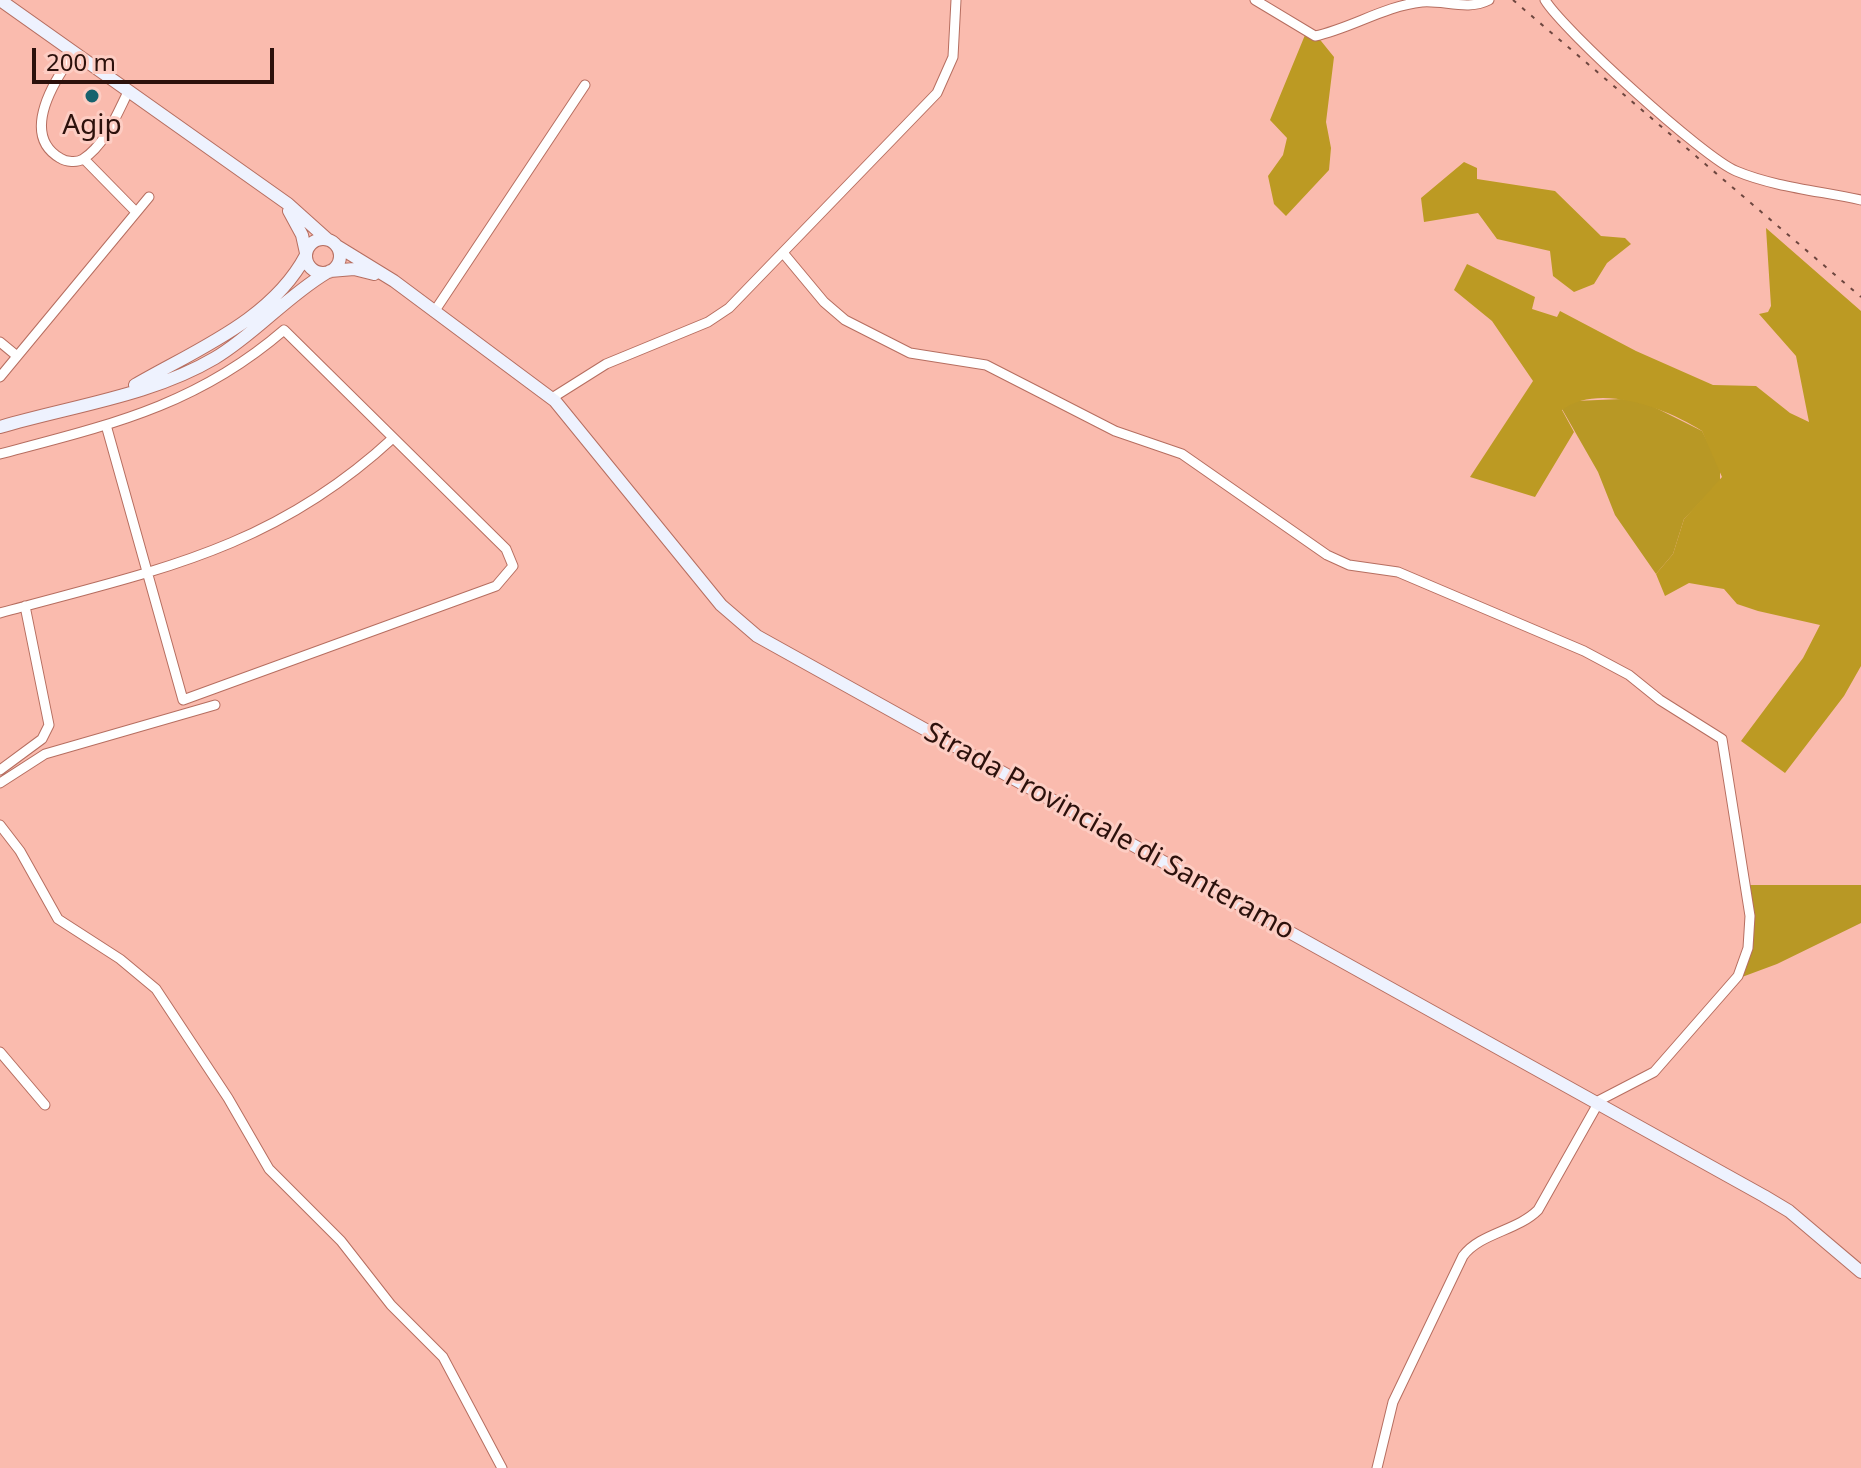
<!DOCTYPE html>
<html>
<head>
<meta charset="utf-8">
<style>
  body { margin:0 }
  #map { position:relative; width:1861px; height:1468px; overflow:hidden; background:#fabbae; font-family:"Noto Sans",sans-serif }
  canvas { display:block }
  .scale { position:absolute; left:32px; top:48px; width:242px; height:36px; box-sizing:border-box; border:4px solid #2c110c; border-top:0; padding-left:10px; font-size:24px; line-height:28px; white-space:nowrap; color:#2c110c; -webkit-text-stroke:6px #fdcdc3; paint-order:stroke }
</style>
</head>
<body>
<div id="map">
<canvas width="1861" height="1468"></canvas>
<div class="scale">200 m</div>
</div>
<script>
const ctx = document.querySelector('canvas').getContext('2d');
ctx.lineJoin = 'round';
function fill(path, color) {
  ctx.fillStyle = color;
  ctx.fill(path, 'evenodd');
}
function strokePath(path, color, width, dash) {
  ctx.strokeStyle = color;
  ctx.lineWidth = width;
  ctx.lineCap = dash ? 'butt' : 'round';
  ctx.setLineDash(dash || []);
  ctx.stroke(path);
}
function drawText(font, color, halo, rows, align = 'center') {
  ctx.font = font + ' "Noto Sans",sans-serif';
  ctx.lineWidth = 6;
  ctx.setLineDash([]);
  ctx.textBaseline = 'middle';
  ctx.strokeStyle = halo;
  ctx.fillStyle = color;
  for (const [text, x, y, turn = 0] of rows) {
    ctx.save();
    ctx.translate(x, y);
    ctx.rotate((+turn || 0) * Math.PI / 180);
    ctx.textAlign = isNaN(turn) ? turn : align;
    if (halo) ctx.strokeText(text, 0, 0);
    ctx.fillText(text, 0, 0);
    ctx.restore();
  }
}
fill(new Path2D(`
  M1622 399 1642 401 1702 431 1720 466V482L1684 519 1673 554 1656 574 1615 515 1598 472 1562 409 1574 401Z
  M1748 885H1861V923L1777 964 1742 977 1754 926Z`), '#b89825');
fill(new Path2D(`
  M1305 35 1317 36 1334 57 1326 122 1331 148 1329 170 1286 216 1274 204 1268 176 1283 155 1287 138 1270 120Z
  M1464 162 1477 168V179L1555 191 1601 236 1625 238 1631 244 1607 263 1594 284 1574 292 1553 276 1550 251 1497 239 1478 213 1424 222 1421 198Z
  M1766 228 1861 311V666L1844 696 1785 773 1741 741 1803 658 1820 625 1758 611 1737 604 1724 589 1689 583 1665 596 1656 574 1673 554 1684 519 1722 477 1702 431C1668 409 1599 382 1562 410L1574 432 1535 497 1470 477 1533 381 1492 321 1454 290 1467 264 1535 297 1532 309 1557 317 1560 311 1636 351 1713 385 1756 386 1790 413 1809 422 1796 356 1759 314 1768 312 1771 306Z`), '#bc9a23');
const minor = new Path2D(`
  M1255 0 1315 36C1352 28 1384 6 1422 2 1444 0 1468 11 1489 0
  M1545 0C1563 30 1704 158 1736 171 1774 187 1820 191 1861 200
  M74 53C56 78 19 134 60 158 66 162 77 163 83 159 105 145 117 114 128 92
  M84 159 136 212
  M784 254 824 302 845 320 910 353 986 365 1115 431 1182 454 1327 555 1349 565 1398 572 1584 651 1629 675 1660 700 1722 739 1750 916 1748 948 1738 976 1654 1072 1600 1100 1538 1210C1517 1231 1480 1233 1463 1256L1393 1402 1377 1468
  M434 312 585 85
  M0 342 17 356
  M0 377 149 197
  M552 398 606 364 708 322 729 308 937 93 953 57 956 0
  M0 454C109 425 196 406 284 330L506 549 513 566 496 586 183 700 106 425
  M0 613C152 571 271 551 393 438
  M0 770 42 739 49 725 25 606
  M0 783 45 754 215 705
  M0 825 20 851 58 919 120 959 156 989 228 1098 269 1169 341 1241 391 1305 443 1357 502 1468
  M0 1052 45 1105`);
const secondary = new Path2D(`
  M0 0 288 204 327 239
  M289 211 302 235 306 253
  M306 256a17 17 0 1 1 34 0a17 17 0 1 1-34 0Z
  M337 246 394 281 555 401 721 605 757 636 1764 1196 1789 1211 1861 1272
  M330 271 354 269 374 274
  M135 385C195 350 272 320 306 255
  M0 427C71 406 151 396 215 358 255 334 286 297 326 273`);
strokePath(minor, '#b66e60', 11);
strokePath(secondary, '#b66e60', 14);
strokePath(minor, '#fff', 9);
strokePath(secondary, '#eef2fe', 12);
strokePath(new Path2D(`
  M1513 0 1861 297`), '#6d463f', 2, [4, 8]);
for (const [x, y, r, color] of [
  [92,96,8,"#17626e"]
]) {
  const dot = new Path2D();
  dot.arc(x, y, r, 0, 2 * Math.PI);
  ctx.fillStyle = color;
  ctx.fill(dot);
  strokePath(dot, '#fdcdc3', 3);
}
drawText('28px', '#2c110c', '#fdcdc3', [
  ["Agip",92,126]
]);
drawText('28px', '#2c110c', '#fdcdc3', [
  ["Strada Provinciale di Santeramo",1109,832,29]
]);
</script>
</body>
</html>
